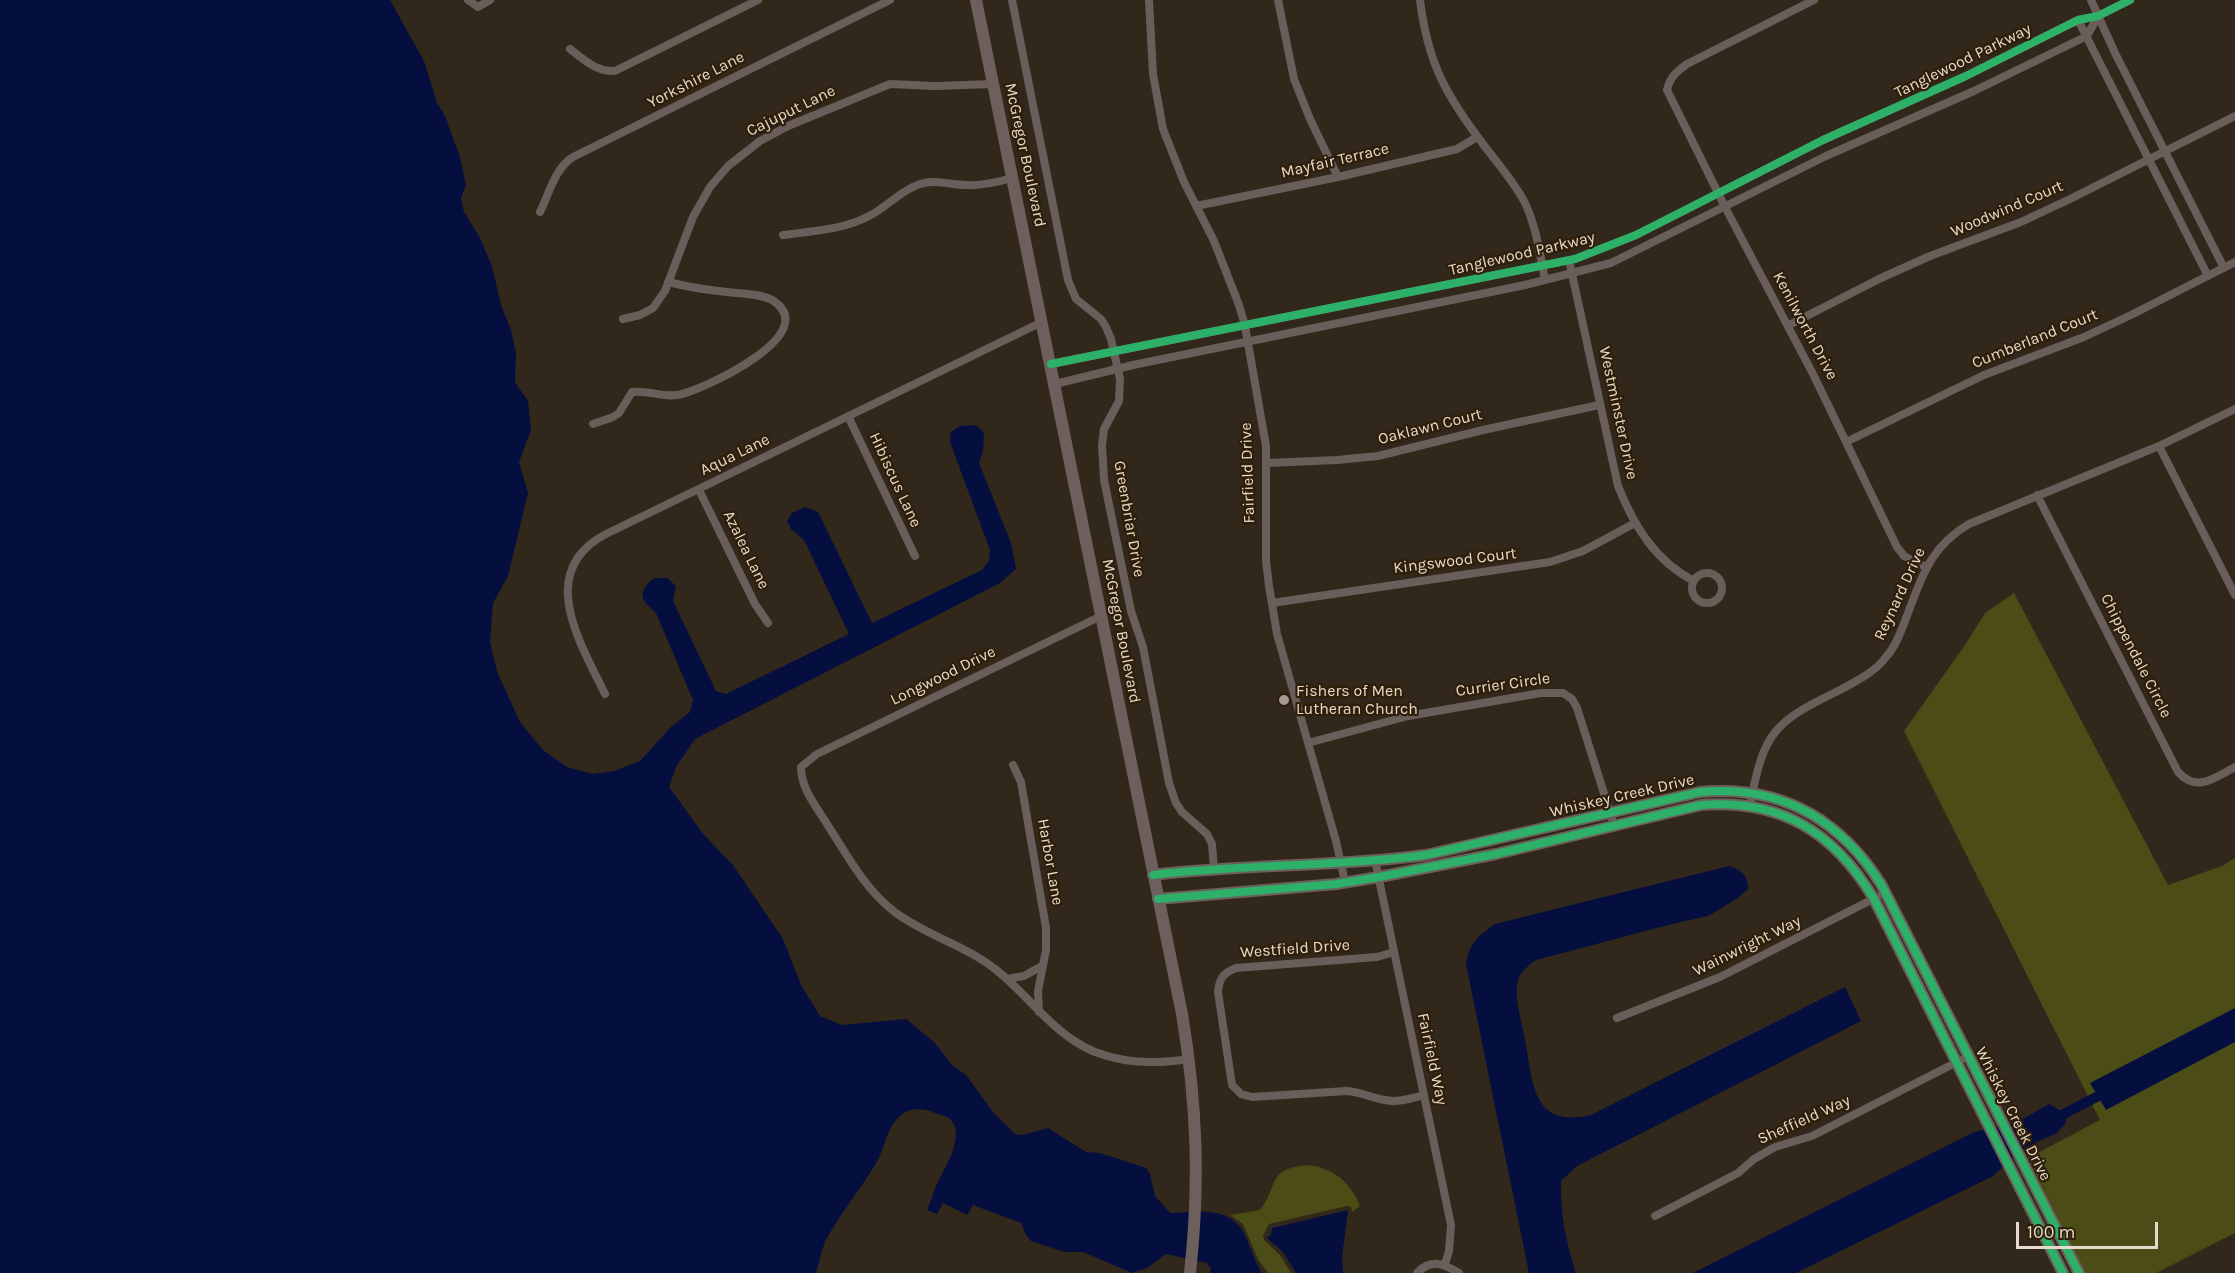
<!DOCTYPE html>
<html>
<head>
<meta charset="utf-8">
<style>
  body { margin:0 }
  #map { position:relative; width:2235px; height:1273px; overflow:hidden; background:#31271b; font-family:Karla,sans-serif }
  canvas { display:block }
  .scale { position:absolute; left:2016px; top:1222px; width:142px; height:27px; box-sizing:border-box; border:3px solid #e6dacd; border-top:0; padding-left:8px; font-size:18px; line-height:21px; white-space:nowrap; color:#e6dacd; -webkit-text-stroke:4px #2f1e08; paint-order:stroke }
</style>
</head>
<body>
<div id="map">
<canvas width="2235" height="1273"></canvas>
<div class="scale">100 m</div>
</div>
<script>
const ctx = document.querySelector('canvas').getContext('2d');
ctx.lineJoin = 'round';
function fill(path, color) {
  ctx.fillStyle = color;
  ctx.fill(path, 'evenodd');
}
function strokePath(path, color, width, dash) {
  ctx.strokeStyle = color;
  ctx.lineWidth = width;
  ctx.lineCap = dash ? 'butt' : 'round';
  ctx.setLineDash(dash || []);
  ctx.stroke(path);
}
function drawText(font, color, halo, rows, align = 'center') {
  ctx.font = font + ' Karla,sans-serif';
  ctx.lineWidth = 4.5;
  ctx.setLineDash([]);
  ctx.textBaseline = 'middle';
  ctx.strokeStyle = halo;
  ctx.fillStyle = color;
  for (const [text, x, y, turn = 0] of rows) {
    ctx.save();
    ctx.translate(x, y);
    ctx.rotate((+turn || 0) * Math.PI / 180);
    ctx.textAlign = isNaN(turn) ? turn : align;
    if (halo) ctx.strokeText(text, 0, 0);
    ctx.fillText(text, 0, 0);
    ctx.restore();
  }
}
fill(new Path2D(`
  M2014 593 2168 885 2222 866 2235 858V1233L2156 1273H2085L2028 1158 2100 1120 1904 731 1965 645 1985 613Z
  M1307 1165C1332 1167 1351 1182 1360 1206L1352 1212 1351 1207 1347 1206 1269 1224 1263 1236 1264 1240 1280 1255 1291 1273H1268L1258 1259 1243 1224 1230 1215 1260 1210C1280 1185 1265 1170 1307 1165Z`), '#4b4c16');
fill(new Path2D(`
  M0 0H390L424 61 437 103 445 116 460 157 466 185 461 198 464 212 479 236 492 266 501 305 511 330 516 353 515 382 528 401 531 430 519 462 528 493 508 576 493 603 490 642 498 674 520 722 543 750 567 767 593 774 614 771 640 761 671 727 690 712 693 700 656 613C640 599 637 593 654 578H667L676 586 673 601 716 691 726 694 849 634 804 540 791 529 787 521 792 513 805 507 818 512 872 623 982 570 989 561 990 550 950 442 951 432 960 426 976 425 984 433 983 451 979 463 1011 543 1016 569 1000 583 695 739 676 767 669 787 704 835 733 865 783 939 801 985 820 1016 842 1025 906 1019 934 1042 952 1065 966 1075 993 1112 1015 1134 1023 1135 1048 1128 1086 1152 1100 1153 1146 1168 1150 1174 1155 1196 1170 1213C1194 1212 1223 1206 1240 1227 1247 1236 1254 1260 1262 1273H1210L1211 1269 1207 1263 1166 1254 1147 1268 1132 1273 1083 1252H1064L1031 1241 1026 1235 1021 1223 973 1205 967 1215 943 1203 937 1214 927 1210C932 1200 934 1189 939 1180 946 1166 965 1135 951 1120 946 1115 936 1114 930 1111 920 1108 908 1108 900 1116 886 1128 885 1150 875 1165 859 1191 839 1215 825 1242 821 1252 819 1263 816 1273H0Z
  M1729 866C1741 870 1748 875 1748 889L1738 898 1708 916 1672 924 1536 960C1527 966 1518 974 1517 985 1515 1002 1522 1023 1525 1040 1533 1082 1532 1129 1591 1115L1845 987 1861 1021 1577 1166 1561 1181C1560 1213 1566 1242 1576 1273H1529L1466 964C1470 942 1477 937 1495 924Z
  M2235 1008V1042L2106 1110 2090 1083Z
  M2049 1104 2065 1113 2066 1123 2057 1133 2026 1147 1993 1176 1796 1273H1693L1974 1132 2016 1123Z
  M1348 1210 1342 1257 1343 1273H1296L1283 1252 1267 1238 1271 1235 1272 1228Z`), '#050f3f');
strokePath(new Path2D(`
  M2054 1119 2110 1090`), '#050f3f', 10);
strokePath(new Path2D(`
  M468 0 478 7 490 0
  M1012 0 1068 280 1076 299 1101 319 1106 327 1111 339 1120 379 1119 401 1104 429 1102 445 1104 480 1131 611 1143 647 1169 783 1176 803 1182 812 1207 834 1212 844 1214 869
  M1149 0 1153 74 1163 129 1184 182 1214 241 1239 305 1245 326 1266 446V561L1269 586 1277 634 1336 841 1345 882
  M1278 0 1294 79 1310 119 1338 177
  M1420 0C1428 65 1447 97 1486 148 1499 165 1514 182 1524 201 1536 225 1540 254 1545 280
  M1814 0 1687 64C1676 72 1670 77 1667 90L1725 207 1813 374 1897 547 1904 556 1926 567
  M2091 0 2115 53 2224 268
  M2078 20 2208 276
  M570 49C584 60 597 72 615 71L758 0
  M1196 206 1338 177 1457 149 1477 137
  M540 212C549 194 555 168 573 157L890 0
  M783 235C812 231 843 230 869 216 887 207 901 190 920 184 935 179 951 185 967 185 982 186 998 182 1012 178
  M1569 260 1618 486C1634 526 1655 561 1694 581
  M623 319 640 315 653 308 665 291 693 217 710 187 728 166 760 141 788 126 890 84 935 86 993 84
  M1789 325 1881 278 1930 256 2021 222 2070 199 2235 116
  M1051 364 1575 259 1636 235 1823 140 1966 76 2078 20 2098 16 2130 0
  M1055 384 1133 365 1525 285 1611 263 1826 156 1974 91 2087 36 2098 16
  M848 416 915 556
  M593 424 613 417 619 413 632 392C649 390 667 399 682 394 706 388 825 333 772 300 759 293 741 294 727 292 707 290 688 287 668 282
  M1846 442 1984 375 2084 337 2131 315 2235 262
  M2159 446 2235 595
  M1266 463 1337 460 1378 456 1483 430 1599 405
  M699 490 755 604 768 623
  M2037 495 2178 772C2197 793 2214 778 2235 767
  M1692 588a15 15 0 1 1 30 0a15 15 0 1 1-30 0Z
  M1272 603 1550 562 1583 551 1635 523
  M1101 616 817 754 801 767C801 789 816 806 827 824 847 855 866 891 896 913 926 935 964 945 995 969 1030 996 1053 1035 1095 1052 1126 1064 1158 1064 1189 1059
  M605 694C580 642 535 571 606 534L1042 322
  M1308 743 1408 716 1541 693H1563L1572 699 1577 708 1614 825
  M1013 765 1021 782 1046 928V950L1038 991 1039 1012
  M1750 807C1763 731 1774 722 1842 689 1858 680 1875 672 1886 657 1895 647 1900 634 1905 621 1921 580 1928 548 1969 524L2159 446 2235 409
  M1375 860 1451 1225 1449 1251 1445 1264
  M1394 952 1377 957 1236 968C1223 973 1219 979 1218 992L1232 1085 1241 1094 1252 1097 1347 1091C1361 1092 1372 1098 1385 1100 1398 1103 1412 1098 1424 1095
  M1007 979 1024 976 1042 966
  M1617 1018 1720 977 1877 897
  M1655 1216 1738 1173 1754 1159 1775 1147 1812 1136 1961 1060
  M1417 1273C1431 1258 1444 1264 1459 1273`), '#6a5e5a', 8);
strokePath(new Path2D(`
  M976 0 1182 1014C1197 1104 1200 1183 1190 1273
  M1153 875C1244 864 1336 867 1426 855L1700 792C1779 785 1839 818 1881 884L2079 1273
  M1158 899 1336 884 1379 877 1496 854 1701 805C1781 799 1834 832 1874 899L2063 1273`), '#6d5f5b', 12);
strokePath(new Path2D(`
  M1051 364 1575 259 1636 235 1823 140 1966 76 2078 20 2098 16 2130 0
  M1153 875C1244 864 1336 867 1426 855L1700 792C1779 785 1839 818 1881 884L2079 1273
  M1158 899 1336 884 1379 877 1496 854 1701 805C1781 799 1834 832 1874 899L2063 1273`), '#2db169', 8);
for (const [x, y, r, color] of [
  [1284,700,6,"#a79b8f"]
]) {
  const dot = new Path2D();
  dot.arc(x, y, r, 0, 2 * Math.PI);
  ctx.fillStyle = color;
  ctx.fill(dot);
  strokePath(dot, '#2f1e08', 2);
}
drawText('16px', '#e6dacd', '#2f1e08', [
  ["Tanglewood Parkway",1963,61,-26],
  ["Yorkshire Lane",696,80,-27],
  ["Cajuput Lane",791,111,-26],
  ["McGregor Boulevard",1025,155,78],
  ["Mayfair Terrace",1335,161,-13],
  ["Woodwind Court",2007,209,-23],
  ["Tanglewood Parkway",1522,254,-13],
  ["Kenilworth Drive",1805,326,62],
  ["Cumberland Court",2035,339,-22],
  ["Westminster Drive",1618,413,78],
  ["Oaklawn Court",1430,427,-14],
  ["Aqua Lane",735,455,-26],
  ["Fairfield Drive",1248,473,-92],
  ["Hibiscus Lane",895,480,65],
  ["Greenbriar Drive",1129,519,80],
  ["Azalea Lane",746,550,64],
  ["Kingswood Court",1455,561,-7],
  ["Reynard Drive",1900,594,-65],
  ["McGregor Boulevard",1121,631,79],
  ["Chippendale Circle",2136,656,63],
  ["Longwood Drive",943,676,-26],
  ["Currier Circle",1503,685,-8],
  ["Whiskey Creek Drive",1622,796,-13],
  ["Harbor Lane",1050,862,80],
  ["Wainwright Way",1747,946,-26],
  ["Westfield Drive",1295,949,-4],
  ["Fairfield Way",1432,1059,78],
  ["Whiskey Creek Drive",2013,1114,63],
  ["Sheffield Way",1804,1120,-24]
]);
drawText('16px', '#e6dacd', '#2f1e08', [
  ["Fishers of Men",1296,691],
  ["Lutheran Church",1296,709]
], 'left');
</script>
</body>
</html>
